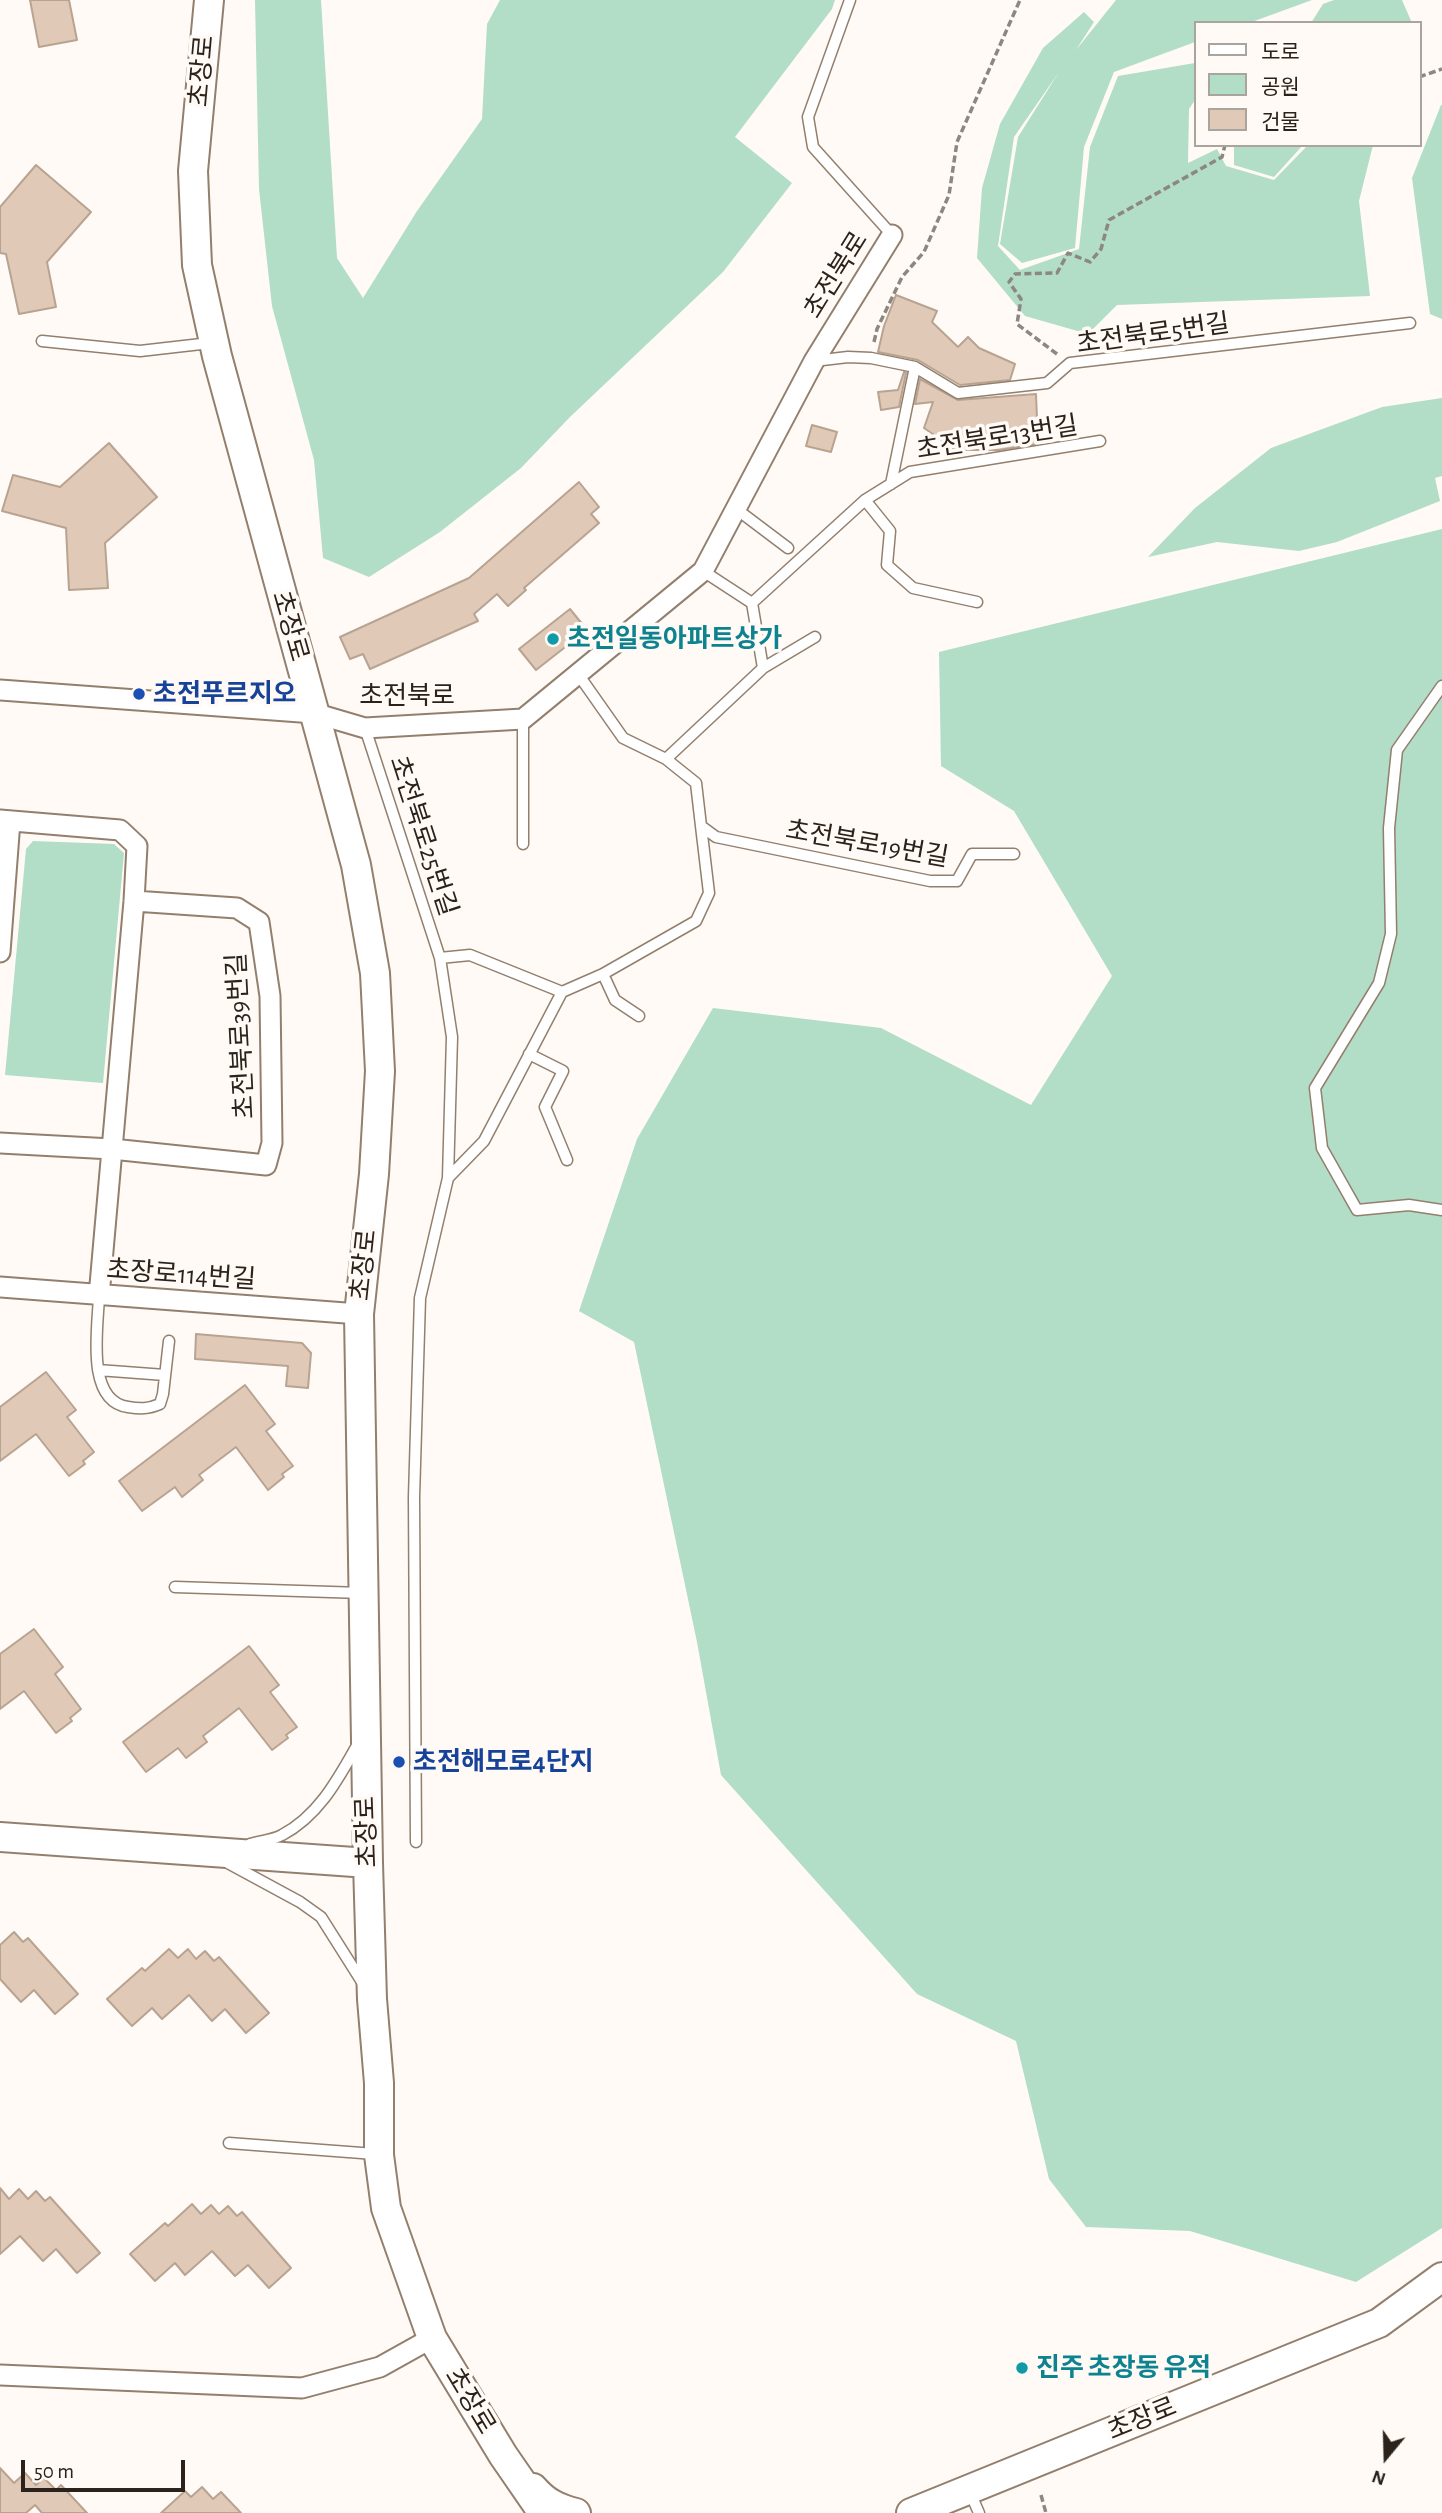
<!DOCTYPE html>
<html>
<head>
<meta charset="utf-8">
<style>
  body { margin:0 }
  #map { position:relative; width:1442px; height:2513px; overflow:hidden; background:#fffaf6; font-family:"Alegreya Sans","Noto Sans KR",sans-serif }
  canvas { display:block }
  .legend { position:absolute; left:1194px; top:21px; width:228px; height:126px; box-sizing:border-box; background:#fffaf6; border:2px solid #aaa49e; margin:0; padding:9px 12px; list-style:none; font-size:21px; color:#2a221b }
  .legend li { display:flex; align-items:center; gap:14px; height:35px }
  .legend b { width:35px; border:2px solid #aaa49e }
  .north { position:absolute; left:1351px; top:2422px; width:70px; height:70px; -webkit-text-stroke:5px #fffaf6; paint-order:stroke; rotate:199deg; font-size:19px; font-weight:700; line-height:28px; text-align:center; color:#2a221b }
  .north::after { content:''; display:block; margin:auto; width:24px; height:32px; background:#2a221b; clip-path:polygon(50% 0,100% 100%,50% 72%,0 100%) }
  .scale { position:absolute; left:21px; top:2460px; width:164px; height:32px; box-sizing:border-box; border:4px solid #2a221b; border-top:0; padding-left:9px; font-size:21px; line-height:24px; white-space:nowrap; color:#2a221b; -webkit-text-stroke:5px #fffaf6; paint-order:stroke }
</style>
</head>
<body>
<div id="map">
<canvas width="1442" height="2513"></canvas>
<ul class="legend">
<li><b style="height:9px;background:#fff"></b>도로</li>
<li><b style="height:19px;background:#b2ddc7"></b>공원</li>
<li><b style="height:19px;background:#e0cab7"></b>건물</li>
</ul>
<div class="north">N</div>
<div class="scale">50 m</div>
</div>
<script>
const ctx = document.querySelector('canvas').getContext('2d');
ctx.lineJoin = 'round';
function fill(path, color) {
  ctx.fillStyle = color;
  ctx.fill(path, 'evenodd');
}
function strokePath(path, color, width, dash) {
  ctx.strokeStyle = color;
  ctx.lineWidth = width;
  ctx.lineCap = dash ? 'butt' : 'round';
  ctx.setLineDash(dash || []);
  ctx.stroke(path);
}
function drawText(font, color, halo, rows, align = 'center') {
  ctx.font = font + ' "Alegreya Sans","Noto Sans KR",sans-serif';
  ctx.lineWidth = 7;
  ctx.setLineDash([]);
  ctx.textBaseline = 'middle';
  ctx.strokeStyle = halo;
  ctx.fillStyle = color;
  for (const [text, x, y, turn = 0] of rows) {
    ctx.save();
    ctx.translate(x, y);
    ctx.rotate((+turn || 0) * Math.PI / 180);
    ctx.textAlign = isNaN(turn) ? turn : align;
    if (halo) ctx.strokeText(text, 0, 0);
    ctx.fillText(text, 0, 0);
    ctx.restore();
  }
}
fill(new Path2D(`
  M255 0H321L337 258 363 298 417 211 482 119 487 24 500 0H835L832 9 735 137 792 183 723 272 570 417 521 468 440 532 369 577 323 558 314 460 272 306 259 189Z
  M1116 0H1312L1249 23H1195V42L1114 72 1084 147 1075 248 1022 263 1000 244 1018 137 1059 72 1014 137 998 246 1020 270 1079 249 1090 147 1118 76 1195 63V100L1189 109 1188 163 1217 149 1226 166 1274 180 1308 145H1373L1359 201 1370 296 1117 305 1088 334 1025 316 977 258 982 188 1000 124 1043 48 1084 12 1094 22 1076 50Z
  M1334 0H1402L1412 23H1311L1323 4Z
  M1441 105H1442V319L1430 314 1412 178Z
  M1234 145H1303L1274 177 1234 165Z
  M1442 398V476L1435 478 1440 501 1337 542 1299 551 1217 542 1148 557 1195 508 1271 448 1382 407Z
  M1442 529V2228L1356 2282 1190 2231 1086 2227 1049 2179 1016 2041 917 1994 721 1775 697 1642 634 1342 579 1311 637 1139 713 1008 881 1028 1031 1105 1112 976 1014 811 941 766 939 652Z
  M33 841 114 844 124 853 103 1083 5 1075 26 849Z`), '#b2ddc7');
const building = new Path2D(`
  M30 0H69L77 40 39 47Z
  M36 165 91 212 47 262 56 307 19 314 6 254 0 253V207Z
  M896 295 937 311 932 322 958 347 968 337 979 348 1015 364 1010 380 960 385 918 360 878 352 884 326Z
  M904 372 906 373 899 407 881 410 878 392 898 390Z
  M920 379 958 400 1036 394 1038 444 999 450H956L924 428 933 402 915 404Z
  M812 425 837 432 831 452 806 446Z
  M109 443 157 497 105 543 108 588 69 590 66 528 2 511 13 475 60 487Z
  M579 482 599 507 591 514 599 523 524 588 526 590 508 606 497 594 474 614 478 621 370 669 363 654 350 659 340 637 469 578Z
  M570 609 587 630 536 670 519 649Z
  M196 1334 302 1343 311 1353 308 1388 286 1386 288 1366 195 1359Z
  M46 1372 76 1410 67 1417 94 1452 83 1461 85 1464 69 1476 36 1434 0 1461V1407Z
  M245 1385 275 1424 266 1431 293 1466 282 1474 284 1477 268 1490 236 1447 199 1475 203 1480 182 1497 175 1487 142 1511 119 1481Z
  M34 1629 63 1667 55 1674 81 1709 70 1718 72 1721 56 1733 24 1691 0 1709V1654Z
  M249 1646 279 1685 270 1692 297 1727 286 1735 288 1738 272 1750 239 1708 203 1736 207 1742 186 1758 178 1748 146 1772 123 1742Z
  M14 1932 23 1942 28 1938 78 1994 55 2014 34 1990 21 2002 0 1979V1945Z
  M169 1949 178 1958 188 1949 196 1959 205 1951 214 1961 219 1957 269 2013 246 2033 225 2009 212 2021 189 1995 162 2019 152 2008 132 2026 107 1999 142 1968 145 1971Z
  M0 2188 9 2199 19 2189 28 2199 36 2191 45 2201 50 2197 100 2253 77 2273 56 2249 43 2261 20 2236 0 2254Z
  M192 2204 201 2214 211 2205 219 2214 228 2206 237 2216 242 2212 291 2268 269 2288 248 2265 235 2276 212 2251 185 2275 175 2263 155 2281 130 2254 165 2223 168 2226Z
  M0 2468 14 2483 25 2473 36 2485 44 2478 56 2490 61 2485 87 2513H42L35 2505 26 2513H0Z
  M202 2487 213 2499 221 2492 241 2513H161L185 2491 191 2497Z`);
fill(building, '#e0cab7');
strokePath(building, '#b8a391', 2);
const lane = new Path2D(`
  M850 0 808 117 813 147 892 235
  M42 341 140 351 210 343
  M814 361 848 357 871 358 915 367 958 393 1047 383 1070 363 1410 323
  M891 484 915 367
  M865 500 890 531 887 565 913 588 977 602
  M735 508 788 548
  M703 571 752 603 865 500 910 472 1100 441
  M752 603 763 668
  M578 674 623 738 666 759 696 783 701 826 716 837 930 881H957L972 854H1014
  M1442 686 1397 750 1389 828 1391 934 1379 983 1315 1088 1322 1148 1357 1210 1409 1205 1442 1210
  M523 719V844
  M365 728 440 958 452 1037 448 1178 420 1298 414 1497 416 1842
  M666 759 763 668 815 637
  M440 958 470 955 562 992
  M603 974 615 1000 639 1016
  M529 1054 563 1071 545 1107 567 1160
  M448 1178 484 1141 562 992 603 974 696 921 709 893 701 826
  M99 1296C98 1327 85 1401 128 1407 141 1409 148 1409 160 1404L163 1394 169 1341
  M98 1370 165 1375
  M175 1587 362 1593
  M250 1844C260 1841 273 1840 282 1835 320 1815 339 1777 359 1742
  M228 1863 300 1902 321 1917 364 1985
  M229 2143 375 2154
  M969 2490 979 2513`);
const street = new Path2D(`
  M0 690 314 713 365 728 523 719 703 571 814 361 892 235
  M0 820 120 830 137 846 134 901 99 1296
  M0 952 10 821
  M0 1143 112 1149 266 1165 272 1143 270 996 259 922 237 908 134 901
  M0 1287 359 1314
  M0 2375 302 2388 380 2367 432 2338`);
const secondary = new Path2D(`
  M209 0 193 171 197 265 217 356 356 865 375 973 380 1071 374 1174 359 1314 368 1863 372 1999 379 2083V2155L386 2208 432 2338 503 2455 543 2513
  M0 1837 368 1863
  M533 2488C545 2502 558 2509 576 2513
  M911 2513 1379 2323 1442 2277`);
strokePath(lane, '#937f6d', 13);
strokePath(street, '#937f6d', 23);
strokePath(secondary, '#937f6d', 32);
strokePath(new Path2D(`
  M1419 77 1442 69
  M874 342 877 329 902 277 924 252 949 195 957 142 1020 0
  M1057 354 1017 324 1021 299 1009 282 1015 274 1057 273 1068 253 1090 262 1101 249 1109 220 1222 157 1225 145
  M1041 2495 1046 2513`), '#8d8781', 3.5, [7, 3.5]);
strokePath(lane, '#fff', 10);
strokePath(street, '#fff', 19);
strokePath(secondary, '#fff', 28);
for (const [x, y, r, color] of [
  [553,639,7,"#0f9aa8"],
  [139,694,7,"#1a4fb4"],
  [399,1762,7,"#1a4fb4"],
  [1022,2368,7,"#0f9aa8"]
]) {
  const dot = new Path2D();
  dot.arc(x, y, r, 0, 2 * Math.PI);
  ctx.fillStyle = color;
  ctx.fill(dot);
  strokePath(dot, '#fffaf6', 2.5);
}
drawText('26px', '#2a221b', '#fffaf6', [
  ["초장로",202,71,-85],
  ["초전북로",836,275,-58],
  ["초전북로5번길",1153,334,-8],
  ["초전북로13번길",997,438,-9],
  ["초장로",290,626,74],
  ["초전북로",407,696],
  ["초전북로25번길",423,836,72],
  ["초전북로19번길",867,844,10],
  ["초전북로39번길",241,1036,-93],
  ["초장로",364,1265,-84],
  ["초장로114번길",181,1275,4],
  ["초장로",367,1832,-92],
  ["초장로",470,2401,59],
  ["초장로",1142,2419,-22]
]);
drawText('bold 26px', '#0d838f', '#fffaf6', [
  ["초전일동아파트상가",567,639],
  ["진주 초장동 유적",1036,2368]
], 'left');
drawText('bold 26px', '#164399', '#fffaf6', [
  ["초전푸르지오",153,694],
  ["초전해모로4단지",413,1762]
], 'left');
</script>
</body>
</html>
